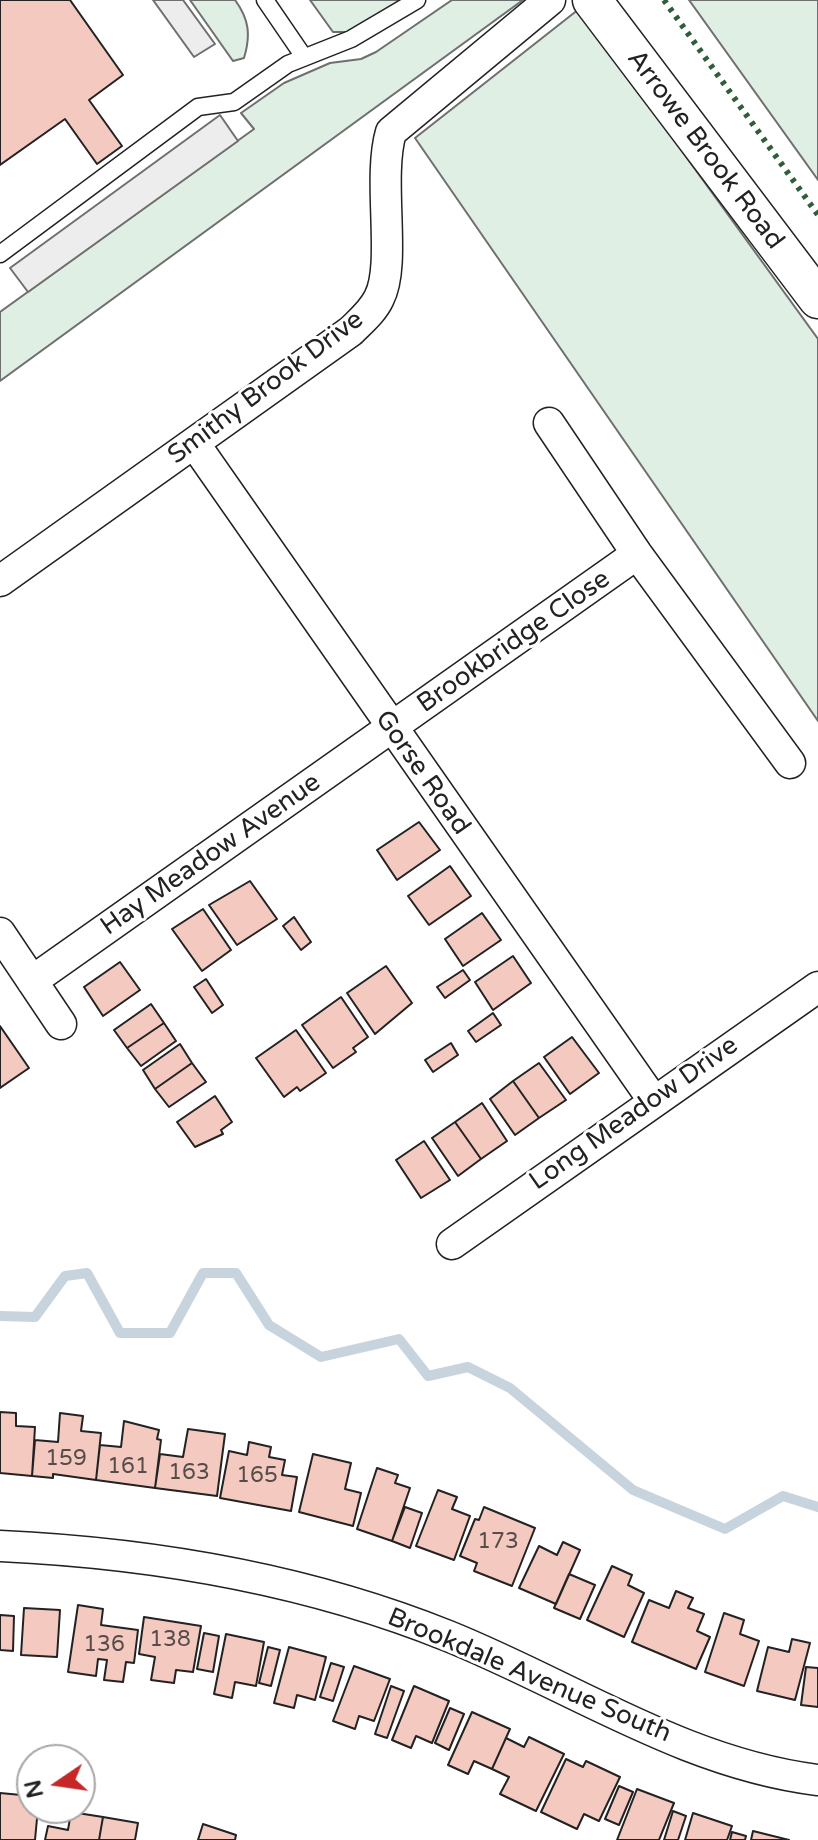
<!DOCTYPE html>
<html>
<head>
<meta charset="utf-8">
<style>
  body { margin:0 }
  #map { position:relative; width:818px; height:1840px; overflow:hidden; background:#fff; font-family:"Varela Round",sans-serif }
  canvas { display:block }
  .north { position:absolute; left:16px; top:1744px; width:80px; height:80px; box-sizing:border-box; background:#fff; border:2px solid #a7a7a7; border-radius:50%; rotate:257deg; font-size:22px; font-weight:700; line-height:32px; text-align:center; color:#222 }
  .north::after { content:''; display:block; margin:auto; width:28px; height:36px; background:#c62828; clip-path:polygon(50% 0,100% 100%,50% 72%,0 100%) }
</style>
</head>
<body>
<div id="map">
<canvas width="818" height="1840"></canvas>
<div class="north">N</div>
</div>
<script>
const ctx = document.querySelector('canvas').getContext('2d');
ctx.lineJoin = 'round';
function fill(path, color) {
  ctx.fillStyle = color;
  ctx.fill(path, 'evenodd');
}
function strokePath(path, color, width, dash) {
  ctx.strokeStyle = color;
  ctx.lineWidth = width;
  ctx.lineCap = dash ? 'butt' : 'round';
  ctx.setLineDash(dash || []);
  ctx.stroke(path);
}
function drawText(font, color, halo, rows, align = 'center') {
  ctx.font = font + ' "Varela Round",sans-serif';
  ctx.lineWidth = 6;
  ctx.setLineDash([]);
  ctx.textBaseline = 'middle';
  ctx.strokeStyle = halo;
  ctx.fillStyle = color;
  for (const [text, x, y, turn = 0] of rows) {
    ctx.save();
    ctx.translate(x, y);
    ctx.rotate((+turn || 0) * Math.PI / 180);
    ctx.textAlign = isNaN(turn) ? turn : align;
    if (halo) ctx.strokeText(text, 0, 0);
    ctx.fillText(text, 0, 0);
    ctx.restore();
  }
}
const green = new Path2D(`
  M190 0H235C249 19 251 35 244 58L233 61Z
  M310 0H404L357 32H333Z
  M452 0H523L0 381V312L254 129 241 113 284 83 330 63 361 59 376 52Z
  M689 0H818V180Z
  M579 9 818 339V721L415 138Z`);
fill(green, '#e0efe3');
strokePath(green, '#6f6f6f', 2);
const parking = new Path2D(`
  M153 0H183L215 44 194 57Z
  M220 115 238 141 28 292 10 268Z`);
fill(parking, '#ededed');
strokePath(parking, '#6f6f6f', 2);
strokePath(new Path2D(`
  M0 1316 35 1317 65 1276 87 1273 120 1333H170L203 1273H236L269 1325 321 1357 399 1339 428 1376 468 1367 510 1388 633 1490 725 1529 783 1496 818 1507`), '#c7d3dd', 10);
const building = new Path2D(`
  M0 0H70L123 75 89 100 122 146 97 164 65 119 0 165Z
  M419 822 440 850 397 880 377 850Z
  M450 866 471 896 429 925 408 896Z
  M250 881 277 919 237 945 209 905Z
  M203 909 231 950 202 971 172 929Z
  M482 913 501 940 463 966 445 939Z
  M294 917 311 942 301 950 283 926Z
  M513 956 531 983 493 1010 475 982Z
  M120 962 140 990 103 1016 84 987Z
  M386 966 412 1003 375 1034 347 993Z
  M463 970 470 980 445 998 437 987Z
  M206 979 223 1005 212 1013 194 987Z
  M341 997 368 1037 353 1048 356 1052 333 1068 302 1025Z
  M151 1004 164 1023 127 1048 114 1030Z
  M493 1013 501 1025 476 1042 468 1031Z
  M164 1023 176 1041 141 1066 127 1048Z
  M0 1026 29 1068 0 1088Z
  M296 1030 326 1073 300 1091 297 1087 284 1097 256 1058Z
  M572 1037 599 1073 570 1094 544 1057Z
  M451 1043 458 1055 433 1072 425 1060Z
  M180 1044 192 1063 155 1089 143 1070Z
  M192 1063 206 1082 169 1107 155 1089Z
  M539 1063 566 1100 539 1118 513 1081Z
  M513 1081 539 1118 515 1135 490 1099Z
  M215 1096 232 1122 221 1130 223 1134 195 1147 177 1122Z
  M482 1103 507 1141 481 1159 455 1122Z
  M455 1122 481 1159 458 1176 432 1138Z
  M424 1141 450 1180 421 1198 396 1160Z
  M0 1412 16 1413V1426L35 1427 32 1476 0 1473Z
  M60 1413 83 1416 81 1431 101 1433 96 1480 53 1474V1478L32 1476 35 1440 58 1442Z
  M124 1421 159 1430 157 1439 161 1440 155 1488 96 1480 100 1445 121 1447Z
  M188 1429 225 1434 217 1496 155 1488 160 1454 183 1457Z
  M249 1442 271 1447 269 1457 285 1460 282 1475 297 1477 291 1511 220 1498 229 1451 247 1455Z
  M313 1454 351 1463 345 1489 361 1493 353 1526 299 1512Z
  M377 1468 398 1475 395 1483 410 1488 392 1541 357 1529Z
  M438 1490 457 1497 452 1509 470 1516 454 1560 416 1546Z
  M405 1507 422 1513 410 1548 392 1541Z
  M484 1507 535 1528 512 1586 474 1571 477 1563 460 1556 475 1519 479 1520Z
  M563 1542 580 1550 556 1604 519 1588 539 1546 557 1555Z
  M612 1566 632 1575 628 1585 644 1593 624 1637 587 1620Z
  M569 1574 595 1585 580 1619 554 1608Z
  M676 1591 693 1598 688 1608 704 1614 697 1631 710 1637 696 1669 632 1642 649 1600 669 1608Z
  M78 1605 103 1609 101 1625 138 1630 134 1663 126 1662 123 1682 104 1680 107 1660 98 1659 96 1676 68 1672Z
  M24 1608 60 1610 57 1657 21 1655Z
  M724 1613 744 1620 740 1634 759 1641 744 1686 705 1672Z
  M0 1615 14 1616 13 1651 0 1650Z
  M144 1617 201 1626 193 1672 176 1670 174 1683 151 1680 155 1657 139 1654Z
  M204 1633 219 1636 213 1672 197 1669Z
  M226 1634 264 1642 256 1686 235 1682 232 1698 214 1694Z
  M792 1639 810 1643 795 1700 757 1691 768 1647 789 1652Z
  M268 1647 280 1650 271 1686 259 1683Z
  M289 1647 326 1657 315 1700 297 1695 294 1708 274 1703Z
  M331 1663 344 1667 333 1701 320 1697Z
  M354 1666 390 1679 374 1721 359 1716 355 1729 333 1721Z
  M806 1667 818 1668V1707L801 1705Z
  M391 1686 404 1691 387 1738 375 1734Z
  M414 1686 449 1701 432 1743 416 1736 411 1748 392 1740Z
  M450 1708 464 1714 449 1750 435 1743Z
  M472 1712 510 1729 492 1769 474 1761 468 1774 448 1765Z
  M529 1737 564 1754 536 1811 500 1794 509 1777 492 1769 506 1738 524 1747Z
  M566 1759 583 1767 586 1761 620 1777 599 1821 584 1814 577 1829 541 1812Z
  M619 1786 633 1792 619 1825 605 1819Z
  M637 1789 674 1803 659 1840H617Z
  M0 1793 32 1796V1808H38L35 1840H0Z
  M673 1811 686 1816 678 1840H664Z
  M71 1812 103 1817 99 1840H45L48 1826 68 1830Z
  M693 1813 732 1826 727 1840H685Z
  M103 1817 138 1823 135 1840H99Z
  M203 1824 236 1835 235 1840H198Z
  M753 1831 789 1840H751Z
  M732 1832 746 1836 745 1840H730Z`);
fill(building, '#f3c9c0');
strokePath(building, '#222', 2);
const service = new Path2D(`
  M265 0 304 57
  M0 254 198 107 234 102 288 64 351 39 417 0`);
const minor = new Path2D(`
  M549 423 637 554 790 763
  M194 443 653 1100
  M0 581 351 331C361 321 373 311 379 298 397 264 377 179 391 132L550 0
  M0 933 61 1024
  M32 981 637 554
  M452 1244 818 987
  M0 1546C152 1553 306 1579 448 1636 570 1685 685 1764 818 1780`);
const tertiary = new Path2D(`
  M592 0 818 299`);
strokePath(service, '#222', 19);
strokePath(minor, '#222', 33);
strokePath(tertiary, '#222', 41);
strokePath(service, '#fff', 16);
strokePath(minor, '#fff', 30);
strokePath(tertiary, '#fff', 38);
strokePath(new Path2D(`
  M664 0 818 215`), '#2f5e38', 6, [4, 6]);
drawText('22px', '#564c4a', null, [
  ["159",66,1459],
  ["161",128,1467],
  ["163",189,1473],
  ["165",257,1476],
  ["173",498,1542],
  ["138",170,1640],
  ["136",104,1645]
]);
drawText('26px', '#222', '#fff', [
  ["Arrowe Brook Road",705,150,53],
  ["Smithy Brook Drive",266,388,-37],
  ["Brookbridge Close",514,642,-35],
  ["Gorse Road",422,773,55],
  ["Hay Meadow Avenue",211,855,-35],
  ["Long Meadow Drive",634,1114,-35],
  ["Brookdale Avenue South",529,1676,23]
]);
</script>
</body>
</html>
